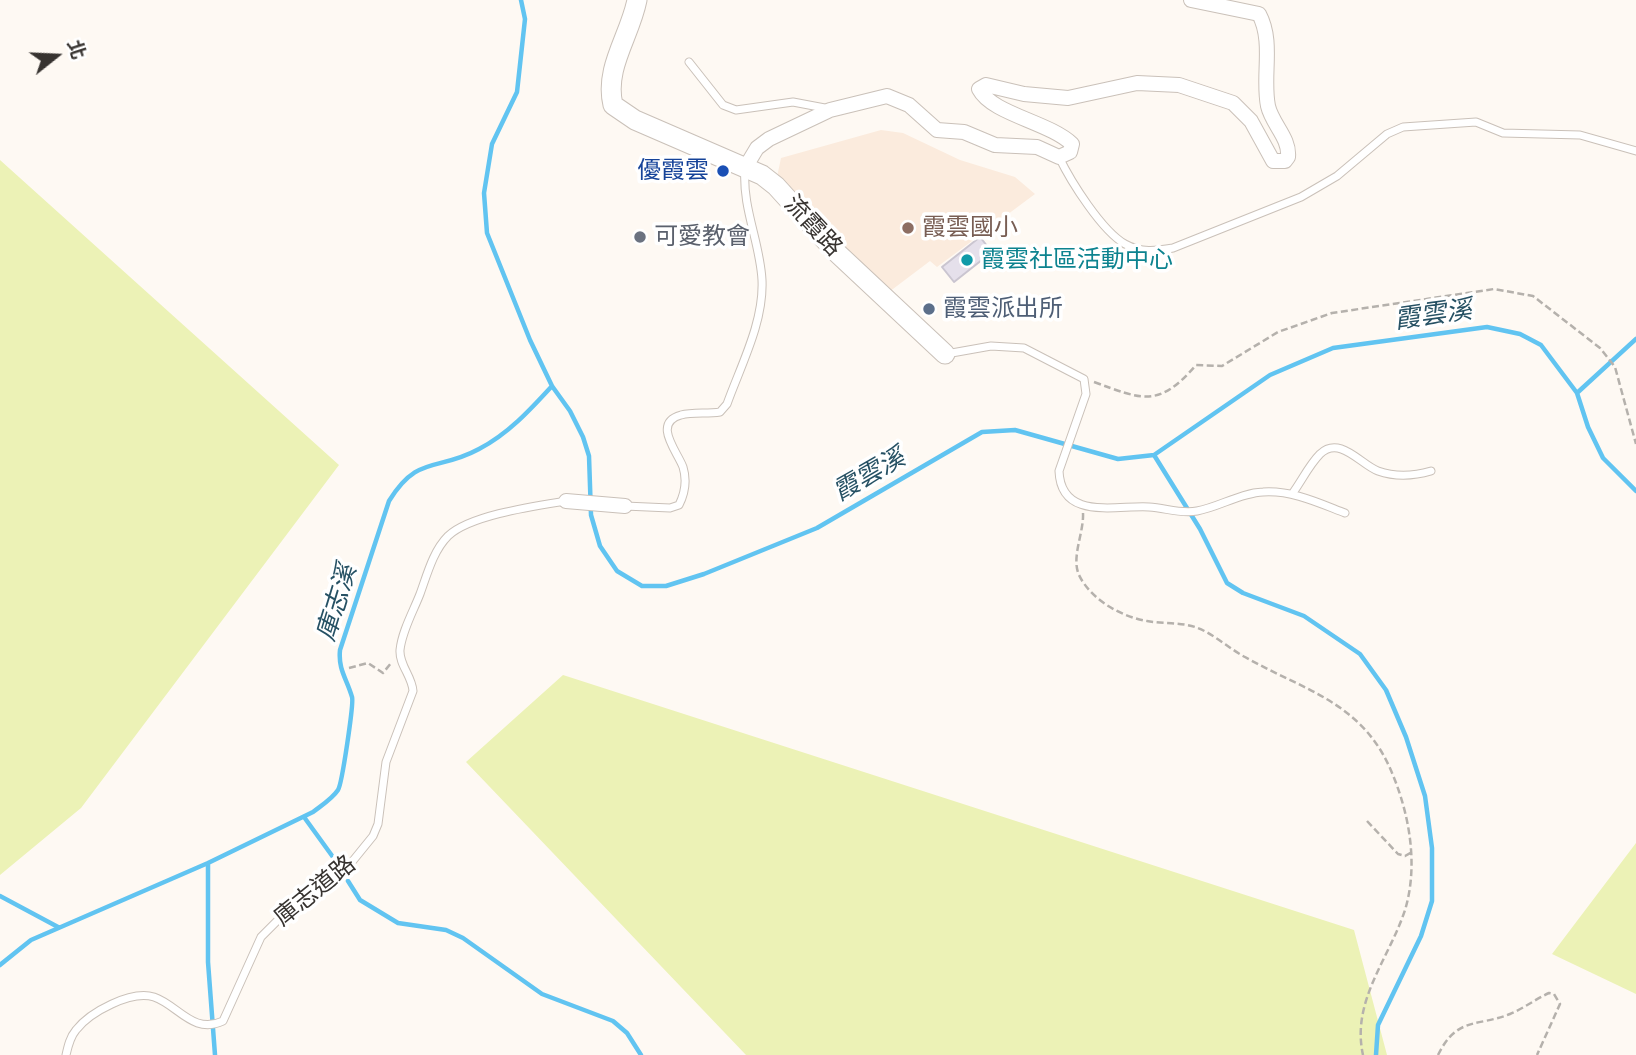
<!DOCTYPE html>
<html>
<head>
<meta charset="utf-8">
<style>
  body { margin:0 }
  #map { position:relative; width:1636px; height:1055px; overflow:hidden; background:#fef9f3; font-family:Inter,"Noto Sans TC",sans-serif }
  canvas { display:block }
  .north { position:absolute; left:21px; top:21px; width:70px; height:70px; -webkit-text-stroke:5px #fff; paint-order:stroke; rotate:72deg; font-size:19px; font-weight:700; line-height:28px; text-align:center; color:#373330 }
  .north::after { content:''; display:block; margin:auto; width:24px; height:32px; background:#373330; clip-path:polygon(50% 0,100% 100%,50% 72%,0 100%) }
</style>
</head>
<body>
<div id="map">
<canvas width="1636" height="1055"></canvas>
<div class="north">北</div>
</div>
<script>
const ctx = document.querySelector('canvas').getContext('2d');
ctx.lineJoin = 'round';
function fill(path, color) {
  ctx.fillStyle = color;
  ctx.fill(path, 'evenodd');
}
function strokePath(path, color, width, dash) {
  ctx.strokeStyle = color;
  ctx.lineWidth = width;
  ctx.lineCap = dash ? 'butt' : 'round';
  ctx.setLineDash(dash || []);
  ctx.stroke(path);
}
function drawText(font, color, halo, rows, align = 'center') {
  ctx.font = font + ' Inter,"Noto Sans TC",sans-serif';
  ctx.lineWidth = 7;
  ctx.setLineDash([]);
  ctx.textBaseline = 'middle';
  ctx.strokeStyle = halo;
  ctx.fillStyle = color;
  for (const [text, x, y, turn = 0] of rows) {
    ctx.save();
    ctx.translate(x, y);
    ctx.rotate((+turn || 0) * Math.PI / 180);
    ctx.textAlign = isNaN(turn) ? turn : align;
    if (halo) ctx.strokeText(text, 0, 0);
    ctx.fillText(text, 0, 0);
    ctx.restore();
  }
}
fill(new Path2D(`
  M881 130 903 133 960 160 1015 177 1035 194 937 267 930 261 889 292 777 177 781 158Z`), '#fbebdd');
fill(new Path2D(`
  M0 160 339 465 81 808 0 875Z
  M563 675 1354 930 1387 1055H746L466 762Z
  M1636 843V994L1552 954Z`), '#ecf2b6');
strokePath(new Path2D(`
  M521 0 525 19 517 92 492 144 484 193 487 233 530 340 552 386 570 411 583 437 589 456 591 515 600 546 617 571 642 586H666L704 574 817 528 982 432 1015 430 1118 459 1154 455 1270 375 1333 348 1487 327 1520 334 1541 345 1577 393 1588 427 1603 458 1636 491
  M1577 393 1636 339
  M1154 455 1200 529 1227 583 1243 593 1304 616 1360 654 1386 690 1406 737 1425 796 1432 848V901L1421 936 1378 1025 1376 1055
  M304 817 338 864
  M208 864V962L215 1055
  M348 881 360 900 398 923 446 930 463 938 542 994 613 1021 627 1033 641 1055
  M0 896 58 927
  M0 965 31 940 208 863 313 812C322 805 332 799 338 790 342 784 354 703 352 697 347 679 338 670 340 650L389 501C418 454 437 472 479 449 508 434 530 410 552 386`), '#61c4f1', 4.5);
const building = new Path2D(`
  M980 237 992 252 954 282 942 267Z`);
fill(building, '#e5e0eb');
strokePath(building, '#cac5d0', 2);
const lane = new Path2D(`
  M689 62 723 105 736 110 793 102 830 109
  M1059 157C1071 182 1102 231 1125 244 1141 253 1156 251 1173 248L1301 197 1337 176 1387 134 1403 127 1476 122 1503 133 1580 135 1636 151
  M946 354 991 346 1024 348 1084 379 1086 394 1059 471C1061 521 1116 505 1149 507 1166 508 1180 514 1197 511 1219 507 1240 493 1263 492 1292 490 1319 503 1345 513
  M1292 494C1301 482 1309 465 1320 454 1340 435 1361 465 1378 471 1395 477 1414 476 1431 471
  M625 506 670 508 679 505C685 493 687 480 683 467 677 451 652 423 681 415 693 412 707 414 720 412L727 404C741 365 764 322 762 280 760 242 742 208 745 169
  M66 1055C68 1046 70 1037 76 1030 90 1012 131 990 154 997 178 1005 193 1035 223 1021L261 937 301 897 347 868 373 836 378 824 386 762 413 691C412 676 399 665 400 650 402 631 413 612 420 594 427 575 433 551 448 536 470 515 535 506 566 501`);
const street = new Path2D(`
  M745 168 757 148 769 139 830 110 887 96 909 105 937 130 964 132 995 145 1037 147 1059 157 1070 152 1072 144C1049 122 992 114 979 89L986 85 1024 94 1068 98 1137 83 1179 85 1233 103 1251 121 1273 161H1285L1288 157C1290 138 1272 124 1268 106 1262 76 1274 42 1259 14L1191 0
  M566 501 625 506`);
const secondary = new Path2D(`
  M637 0C630 36 604 68 613 105L635 120 762 175 776 186 835 251 945 354`);
strokePath(lane, '#cac1b9', 9);
strokePath(street, '#cac1b9', 16);
strokePath(secondary, '#cac1b9', 21);
strokePath(new Path2D(`
  M1094 382C1143 400 1159 408 1196 365L1222 366 1278 332 1332 313 1494 289 1533 296 1600 348 1615 367 1636 444
  M1083 513C1084 533 1071 557 1079 575 1091 600 1122 617 1147 621 1163 624 1180 622 1195 627 1213 633 1228 648 1245 657 1301 689 1359 701 1389 766 1409 810 1419 864 1405 910 1389 959 1351 1001 1363 1055
  M349 668 368 663 383 673 391 663
  M1367 821 1398 854 1405 856 1412 852
  M1438 1055C1457 1016 1478 1027 1510 1014 1524 1008 1536 999 1549 993L1554 994 1560 1004 1537 1055`), '#b5b1ac', 2.5, [7, 3.5]);
strokePath(lane, '#fff', 7);
strokePath(street, '#fff', 14);
strokePath(secondary, '#fff', 19);
for (const [x, y, r, color] of [
  [723,171,7,"#1a4fb4"],
  [908,228,7,"#8d6e63"],
  [640,237,7,"#6b7280"],
  [967,260,7,"#0f9aa8"],
  [929,309,7,"#5c6f8a"]
]) {
  const dot = new Path2D();
  dot.arc(x, y, r, 0, 2 * Math.PI);
  ctx.fillStyle = color;
  ctx.fill(dot);
  strokePath(dot, '#fff', 2.5);
}
drawText('24px', '#164399', '#fff', [
  ["優霞雲",709,171]
], 'right');
drawText('24px', '#373330', '#fff', [
  ["流霞路",813,226,47],
  ["庫志道路",315,891,-39]
]);
drawText('24px', '#785e54', '#fff', [
  ["霞雲國小",922,228]
], 'left');
drawText('24px', '#5b616d', '#fff', [
  ["可愛教會",654,237]
], 'left');
drawText('24px', '#0d838f', '#fff', [
  ["霞雲社區活動中心",981,260]
], 'left');
drawText('24px', '#4e5e75', '#fff', [
  ["霞雲派出所",943,309]
], 'left');
drawText('italic 26px', '#265164', '#fff', [
  ["霞雲溪",1433,315,-8],
  ["霞雲溪",869,475,-30],
  ["庫志溪",337,603,-73]
]);
</script>
</body>
</html>
